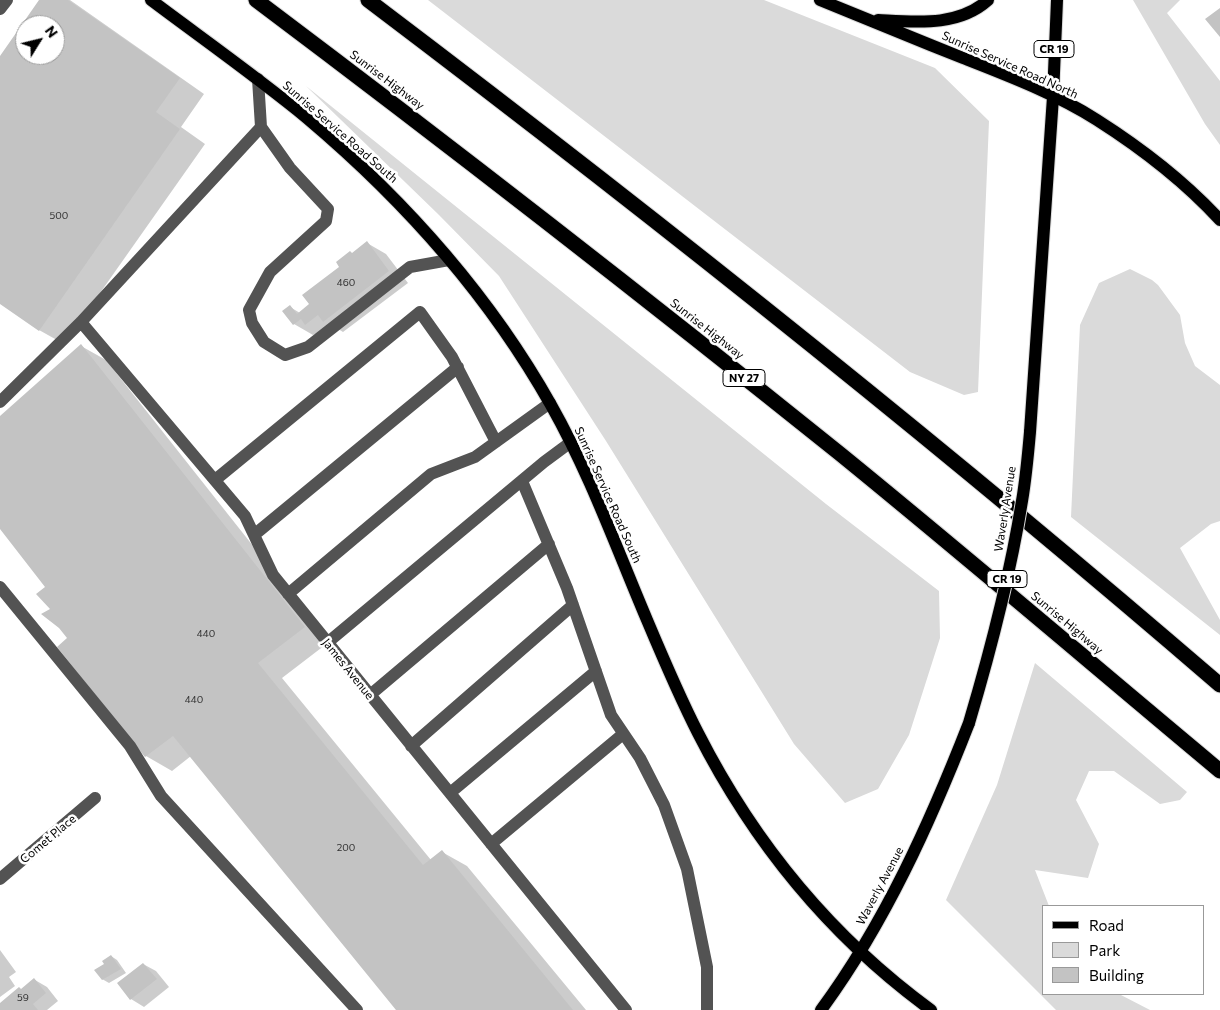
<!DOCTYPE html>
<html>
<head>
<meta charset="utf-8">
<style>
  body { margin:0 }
  #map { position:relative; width:1220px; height:1010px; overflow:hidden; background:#fff; font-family:Commissioner,sans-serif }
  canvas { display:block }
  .legend { position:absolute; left:1042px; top:905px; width:162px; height:90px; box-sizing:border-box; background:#fff; border:1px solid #999; margin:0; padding:6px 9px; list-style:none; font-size:15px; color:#000 }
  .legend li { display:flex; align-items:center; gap:10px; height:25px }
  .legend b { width:25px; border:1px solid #999 }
  .north { position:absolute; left:15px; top:15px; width:50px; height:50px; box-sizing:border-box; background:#fff; border:1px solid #999; border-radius:50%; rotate:54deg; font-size:14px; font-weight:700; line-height:20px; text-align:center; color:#000 }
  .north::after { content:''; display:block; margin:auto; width:18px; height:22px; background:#000; clip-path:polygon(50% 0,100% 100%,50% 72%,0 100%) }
</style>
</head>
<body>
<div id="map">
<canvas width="1220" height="1010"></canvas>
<ul class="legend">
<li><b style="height:6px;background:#000"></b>Road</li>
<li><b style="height:14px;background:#dadada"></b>Park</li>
<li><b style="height:14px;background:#c3c3c3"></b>Building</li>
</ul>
<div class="north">N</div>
</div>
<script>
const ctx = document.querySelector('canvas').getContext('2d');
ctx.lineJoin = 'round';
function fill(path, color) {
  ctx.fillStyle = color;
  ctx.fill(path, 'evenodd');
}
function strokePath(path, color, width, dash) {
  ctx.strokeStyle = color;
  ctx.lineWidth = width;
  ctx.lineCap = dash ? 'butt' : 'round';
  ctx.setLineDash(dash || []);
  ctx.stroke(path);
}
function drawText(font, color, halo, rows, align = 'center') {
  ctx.font = font + ' Commissioner,sans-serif';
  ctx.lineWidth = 5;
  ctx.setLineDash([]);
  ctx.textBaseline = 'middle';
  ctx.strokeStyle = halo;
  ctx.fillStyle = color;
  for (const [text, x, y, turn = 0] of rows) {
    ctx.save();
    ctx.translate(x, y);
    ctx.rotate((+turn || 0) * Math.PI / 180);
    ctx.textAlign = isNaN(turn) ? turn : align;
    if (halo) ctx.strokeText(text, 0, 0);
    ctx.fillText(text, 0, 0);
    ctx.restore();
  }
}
fill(new Path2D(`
  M428 0H764L935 68 989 121 978 392 964 395 910 372Z
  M1133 0H1180L1167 13 1220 81V145L1205 124Z
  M306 86 826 504 939 591 940 638 909 735 878 789 845 803 794 744 606 441 499 276 439 215Z
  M1130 269 1152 280 1158 285 1180 315 1185 343 1195 366 1220 385V521L1211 524 1180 548 1220 620V635L1071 517 1080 325 1099 283Z
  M1035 663 1187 792 1180 800 1160 804 1114 771H1089L1076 800 1099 844 1088 878 1035 870 1049 906H1044V994H1119L1150 1010H1056L946 900 997 785Z`), '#dadada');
fill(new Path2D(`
  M41 0H70L204 94 181 127 205 144 64 344 39 330 0 302V58ZM25 25H55V55H25Z
  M367 243 386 254 408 283 343 332 335 327 313 335 294 324 290 307 300 313 311 305 353 254Z
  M81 346 106 360 329 642 282 678 431 860 442 852 467 866 586 1010H397L191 756 172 771 146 756 59 647 68 638 52 609 47 587 0 527V417Z
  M0 950 16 972 9 977 15 986 0 997Z
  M111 956 117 960 126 973 109 983 102 979Z
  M143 964 156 971 169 987 144 1007 131 999 119 984Z
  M35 980 47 987 58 1001 47 1010H0V1004Z`), '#0003');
fill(new Path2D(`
  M39 0H68L180 78 156 112 180 129 39 331 0 304V56ZM25 25H55V55H25Z
  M1220 8V37L1205 19Z
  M367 241 389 271 323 322 318 315 305 325 301 319 293 325 282 311 290 305 297 314 309 304 302 295 339 267 336 262 350 251 352 253Z
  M81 344 305 627 258 663 423 865 442 850 573 1010H396L173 736 145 757 57 647 67 638 59 628 41 614 50 609 36 594 45 587 0 529V416Z
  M111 955 121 969 102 980 94 970 104 964 102 961Z
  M143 963 157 979 130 1000 117 983Z
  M34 978 46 993 33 1004 38 1010H0V1003L19 987 21 989Z`), '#c3c3c3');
const major = new Path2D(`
  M151 0C203 39 257 77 307 118 403 199 489 295 551 405 590 474 616 547 647 620 663 658 679 696 698 733 754 843 831 937 931 1010
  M820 0C867 19 915 39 963 58 1009 76 1056 94 1097 120 1141 148 1185 182 1220 220
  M878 20C916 22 958 27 988 0
  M1030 432 1053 97 1057 0
  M821 1010C885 923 930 823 969 723`);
const highway = new Path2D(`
  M256 0C453 148 647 299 839 453 967 557 1093 665 1220 771
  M368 0C659 220 944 447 1220 685`);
strokePath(major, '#dbdbdb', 14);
strokePath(highway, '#dbdbdb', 17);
strokePath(new Path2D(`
  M0 9 7 0
  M261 127 290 168 328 209 326 221 270 272 249 310 252 323 264 342 285 355 308 347 410 267 449 260
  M81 322 245 516 273 575 626 1010
  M0 402 81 322 261 127 258 79
  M215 480 420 312 452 357 496 442
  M522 481 567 588 611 715 640 758 664 805 687 869 707 967V1010
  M254 535 458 367
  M0 587 130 746 161 796 357 1010
  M288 594 431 474 475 457 550 403
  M327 643 544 462 571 442
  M370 695 549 544
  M411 746 573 605
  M450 793 596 671
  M491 844 623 734
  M0 879 95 798`), '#535353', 12);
strokePath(major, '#000', 12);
strokePath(highway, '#000', 15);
const majorBridge = new Path2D(`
  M969 723C991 649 1010 576 1022 501 1026 478 1028 455 1030 432`);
strokePath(majorBridge, '#dbdbdb', 14, []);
strokePath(majorBridge, '#000', 12);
drawText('10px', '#313131', null, [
  ["500",59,216],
  ["460",346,283],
  ["440",206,634],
  ["440",194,700],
  ["200",346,848],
  ["59",23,998]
]);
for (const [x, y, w] of [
  [1054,49,40],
  [744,378,42],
  [1007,579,40]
]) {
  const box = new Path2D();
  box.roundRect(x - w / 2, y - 8.5, w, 17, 4);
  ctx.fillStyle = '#fff';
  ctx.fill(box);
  strokePath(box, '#000', 1);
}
drawText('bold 11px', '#000', null, [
  ["CR 19",1054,49],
  ["NY 27",744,378],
  ["CR 19",1007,579]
]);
drawText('12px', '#000', '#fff', [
  ["Sunrise Service Road North",1010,65,24],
  ["Sunrise Highway",387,80,37],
  ["Sunrise Service Road South",340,132,41],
  ["Sunrise Highway",707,329,38],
  ["Sunrise Service Road South",608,495,66],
  ["Waverly Avenue",1005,509,-81],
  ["Sunrise Highway",1067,623,40],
  ["James Avenue",348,669,51],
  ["Comet Place",48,839,-40],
  ["Waverly Avenue",880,886,-62]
]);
</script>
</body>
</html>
